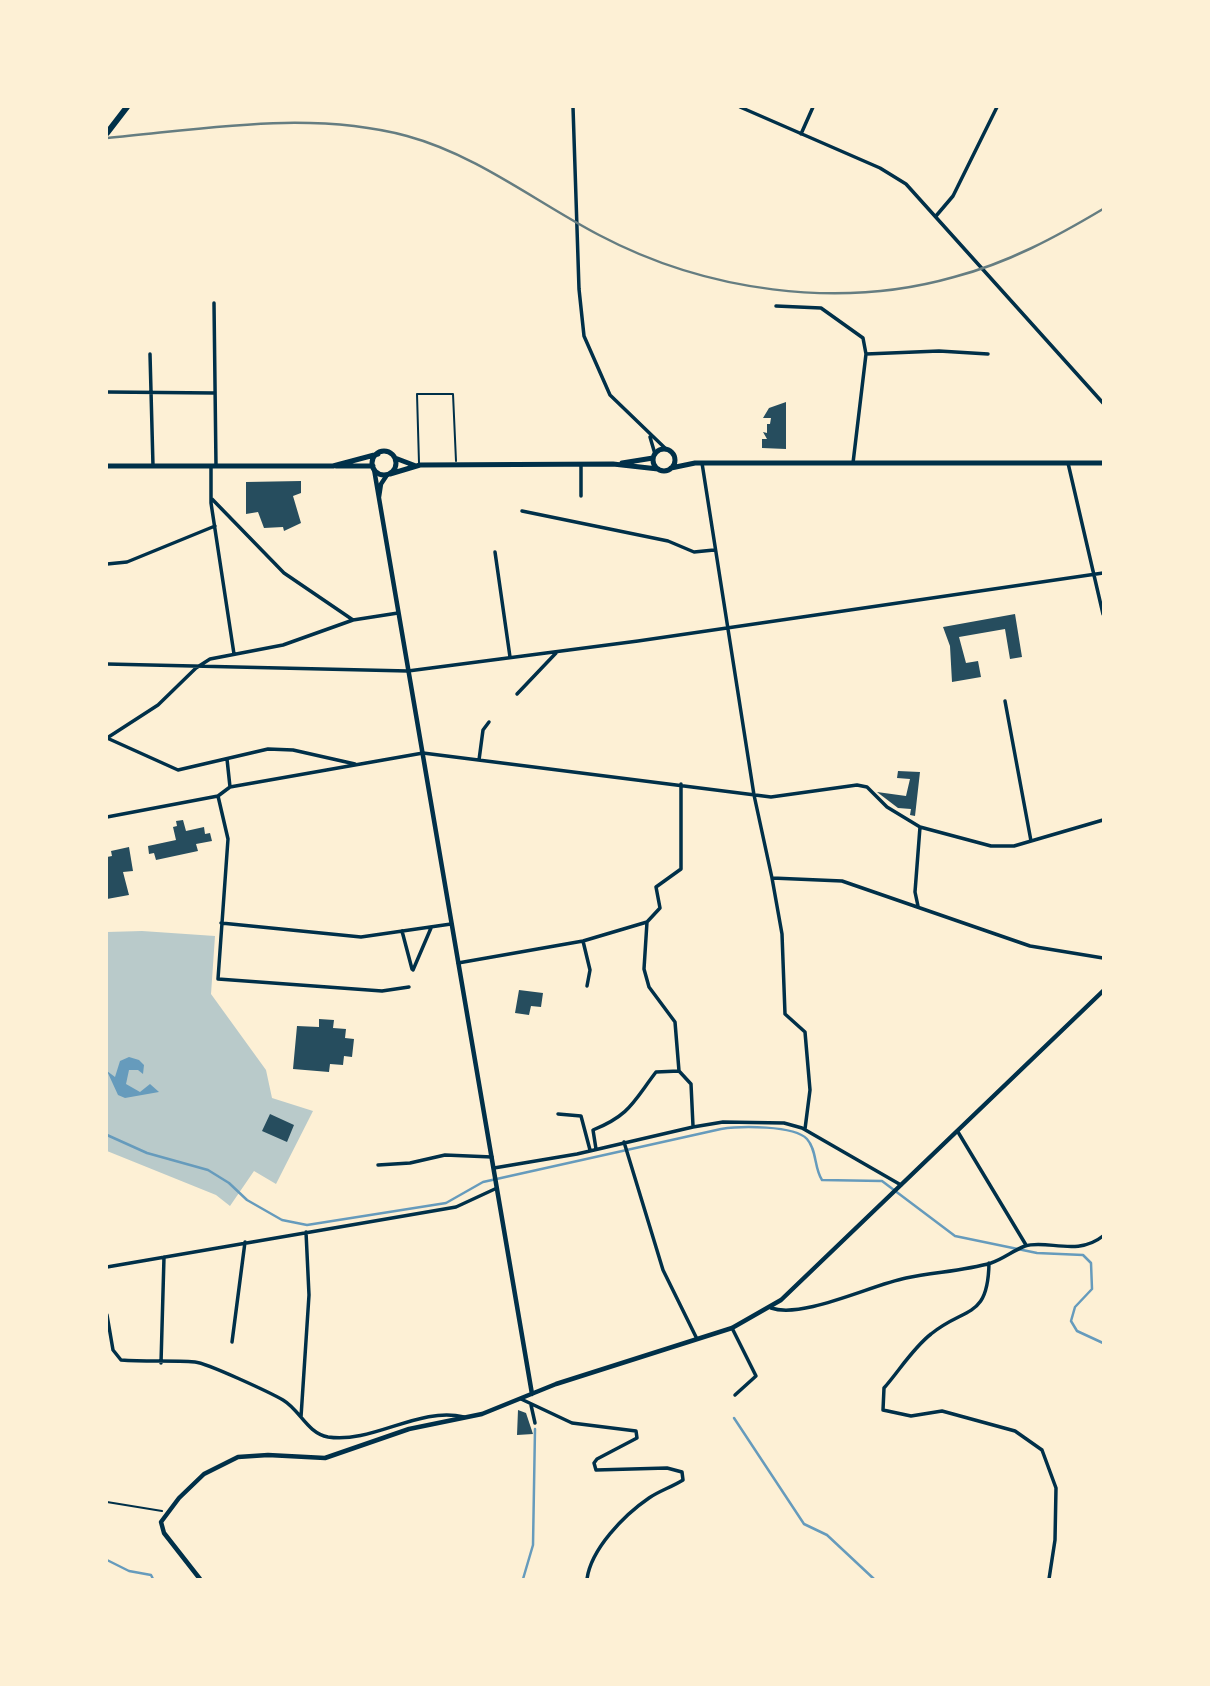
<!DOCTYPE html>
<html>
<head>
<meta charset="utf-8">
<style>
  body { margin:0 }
  #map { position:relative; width:1210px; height:1686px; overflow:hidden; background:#fdf0d5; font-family:"DM Sans",sans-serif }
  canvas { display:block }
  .frame { position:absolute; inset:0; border:108px solid #fdf0d5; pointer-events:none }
</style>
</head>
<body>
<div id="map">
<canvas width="1210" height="1686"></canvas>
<div class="frame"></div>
</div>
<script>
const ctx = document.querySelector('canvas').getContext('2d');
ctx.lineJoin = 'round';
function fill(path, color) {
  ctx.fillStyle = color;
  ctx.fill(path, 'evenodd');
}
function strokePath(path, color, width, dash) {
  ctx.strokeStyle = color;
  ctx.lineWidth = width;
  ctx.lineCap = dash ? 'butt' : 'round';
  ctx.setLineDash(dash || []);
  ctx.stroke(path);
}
fill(new Path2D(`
  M142 931 215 936 211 994 266 1070 272 1098 313 1111 276 1184 254 1171 230 1206 216 1195 107 1151V932Z`), '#b9caca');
fill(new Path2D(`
  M129 1057 139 1060 144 1065 143 1074 138 1070H129L126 1084 140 1092 150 1084 159 1092 125 1098 118 1095 107 1071 115 1077 120 1061Z`), '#669bbc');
strokePath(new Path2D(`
  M107 1135 147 1153 208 1170 229 1183 247 1200 282 1220 307 1225 446 1203 483 1182 721 1129C740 1126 794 1125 807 1139 817 1150 814 1168 822 1180L882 1181 955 1236 1037 1253 1083 1255 1091 1263 1092 1289 1075 1307 1071 1321 1077 1331 1103 1343
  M734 1418 804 1524 827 1535 874 1579
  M107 1560 129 1571 151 1575 153 1579
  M523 1579 533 1545 535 1429`), '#669bbc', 2.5);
fill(new Path2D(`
  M786 402V449L762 448V439H767L763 432 767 433V424H770L771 418H763L769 408Z
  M301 481V493L293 496 301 523 284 531 283 527 264 528 258 512 246 514V482Z
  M1015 614 1022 657 1010 659 1005 629 959 637 966 663 978 661 981 677 952 682 950 646 943 627Z
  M898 771 920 772 915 816 910 815 911 809 898 808 877 792 906 796 910 779 897 778Z
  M183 820 186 831 204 827 205 834 210 833 212 841 196 844 198 851 156 860 154 853 149 854 148 846 176 840 173 827 177 826 176 821Z
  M129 847 133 871 123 872 129 895 107 899V857L112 856 111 851Z
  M519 990 543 993 541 1007 531 1006 529 1015 515 1013Z
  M319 1019 334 1020 333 1028 346 1029 345 1038 354 1039 352 1057 344 1056 343 1065 330 1064 329 1072 293 1069 297 1026 319 1027Z
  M270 1114 294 1125 287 1142 262 1131Z
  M518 1410 526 1413 533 1434 517 1435Z`), '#264d5e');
strokePath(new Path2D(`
  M107 1502 162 1511`), '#003049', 2);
strokePath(new Path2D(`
  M419 463 417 394H453L456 461`), '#003049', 2);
strokePath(new Path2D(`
  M573 107 579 289 584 336 610 395 666 449
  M740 107 880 168 906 184 1103 403
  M801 134 813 107
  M936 216 953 196 997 107
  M214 303 216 466
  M776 306 821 308 863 338 866 354
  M150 354 153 466
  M107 392 215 393
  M650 437 655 454
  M702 463 754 795 772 878
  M853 463 866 354 939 351 988 354
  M1068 463 1103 614
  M211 466V503L234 654
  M581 496V464
  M212 499 284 573 353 620
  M522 511 668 541 694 552 714 550
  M495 552 510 657
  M107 564 127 562 215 526
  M107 664 408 671 638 641 1103 573
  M517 694 556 653
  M1005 701 1031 841
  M107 738 158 705 196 668 210 659 283 645 353 620 398 613
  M107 738 178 770 268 749 293 750 355 764
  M227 759 230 787
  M479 760 483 730 489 722
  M218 796 228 839 218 979 382 991 409 987
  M107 817 218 796 230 787 423 753 771 797 857 785 867 787 887 807 920 827 991 846H1014L1103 820
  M918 906 915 892 920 827
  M647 922 644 969 649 987 675 1022 679 1071 691 1084 693 1126
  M647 922 660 908 656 887 681 869V784
  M221 923 361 937 451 924
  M402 931 412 969
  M583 941 590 970 587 986
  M458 963 583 941 647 922
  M413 970 431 928
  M558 1114 581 1116 590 1150
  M805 1129 810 1090 805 1032 785 1014 782 934 772 878 842 881 1030 946 1103 958
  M958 1132 1026 1245
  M624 1142 663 1270 697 1339
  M596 1149 593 1130C630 1115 633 1102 656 1072L679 1071
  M378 1165 410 1163 445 1155 492 1157
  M494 1168 577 1154 693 1127 723 1122 784 1123 802 1128 901 1185
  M989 1263C988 1320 965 1306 931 1334 913 1348 899 1371 884 1388L883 1410 911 1416 942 1411 1015 1431 1042 1450 1056 1488 1055 1540 1049 1579
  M107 1267 456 1207 497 1188
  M771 1308C803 1319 871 1285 906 1278 934 1272 964 1271 991 1263 1003 1259 1014 1250 1025 1246 1047 1239 1077 1257 1103 1236
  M107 1315 113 1350 121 1360C146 1362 171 1360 195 1362 207 1363 271 1393 283 1400 300 1410 307 1433 328 1437 373 1444 419 1406 464 1417
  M732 1328 756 1376 735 1395
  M232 1342 245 1242
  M161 1363 164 1257
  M521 1399 572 1423 636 1431 637 1438 597 1459 594 1463 596 1470 667 1468 682 1472 683 1480C672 1487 659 1491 649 1498 624 1515 591 1549 587 1579
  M531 1405 535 1423
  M301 1417 309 1295 306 1232`), '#003049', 3.5);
strokePath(new Path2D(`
  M374 469 532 1394
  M379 497 381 484 387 475
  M200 1579 164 1533 161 1522 179 1498 204 1474 238 1457 268 1455 325 1458 409 1429 482 1414 556 1384 732 1328 781 1300 1103 991`), '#003049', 4.5);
strokePath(new Path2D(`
  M653 460a11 11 0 1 1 22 0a11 11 0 1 1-22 0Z
  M372 463a12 12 0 1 1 24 0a12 12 0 1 1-24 0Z
  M395 458 416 466
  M622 463 653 458
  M107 466H333L378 454
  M336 466H373
  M671 468 695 463H1103
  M390 474 420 465 613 464 658 469`), '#003049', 5);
strokePath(new Path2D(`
  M107 133 127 107`), '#003049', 6);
strokePath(new Path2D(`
  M107 138C206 129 309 110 407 136 477 155 536 202 599 235 705 291 838 310 954 277 1008 263 1056 237 1103 209`), '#657d81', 2.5);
</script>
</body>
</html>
